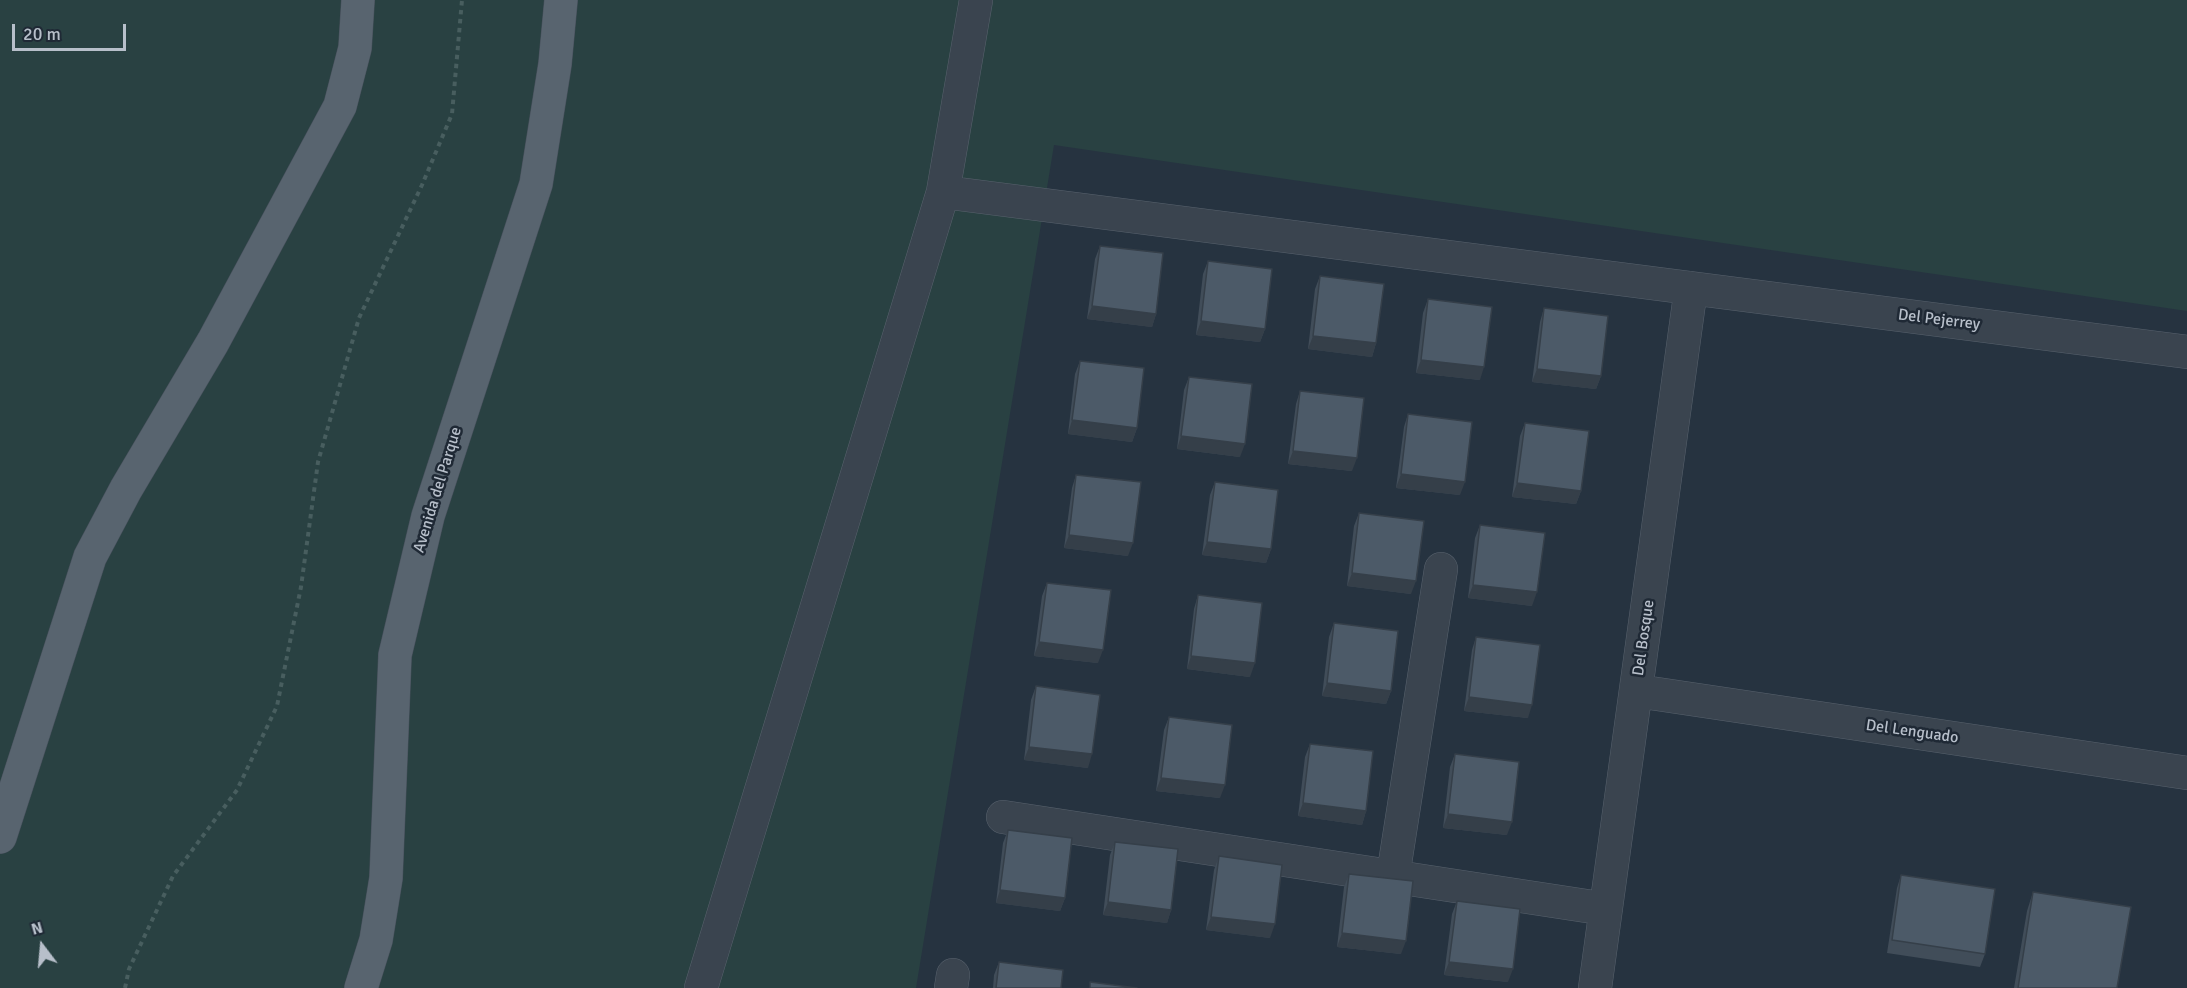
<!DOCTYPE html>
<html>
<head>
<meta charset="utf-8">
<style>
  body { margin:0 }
  #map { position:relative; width:2187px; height:988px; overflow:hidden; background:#263340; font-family:Signika,sans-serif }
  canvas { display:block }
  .north { position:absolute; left:12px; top:916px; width:60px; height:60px; -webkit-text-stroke:4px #1f2935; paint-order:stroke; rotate:344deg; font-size:16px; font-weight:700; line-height:24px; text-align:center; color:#b7bfca }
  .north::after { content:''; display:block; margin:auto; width:21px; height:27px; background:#b7bfca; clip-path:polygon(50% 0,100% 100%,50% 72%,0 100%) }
  .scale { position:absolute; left:12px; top:24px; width:114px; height:27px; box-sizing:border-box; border:3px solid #b7bfca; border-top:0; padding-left:8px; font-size:18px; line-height:21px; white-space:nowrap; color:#b7bfca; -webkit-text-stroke:4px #1f2935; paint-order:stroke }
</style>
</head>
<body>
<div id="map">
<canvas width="2187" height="988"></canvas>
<div class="north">N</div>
<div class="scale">20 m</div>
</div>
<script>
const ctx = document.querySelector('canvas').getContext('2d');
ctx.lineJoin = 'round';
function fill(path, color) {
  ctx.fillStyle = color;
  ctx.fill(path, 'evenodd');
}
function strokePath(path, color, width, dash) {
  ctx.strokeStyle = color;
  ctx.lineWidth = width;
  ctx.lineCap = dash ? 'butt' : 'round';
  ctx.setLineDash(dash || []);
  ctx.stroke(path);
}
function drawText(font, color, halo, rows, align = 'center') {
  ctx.font = font + ' Signika,sans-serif';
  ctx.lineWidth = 5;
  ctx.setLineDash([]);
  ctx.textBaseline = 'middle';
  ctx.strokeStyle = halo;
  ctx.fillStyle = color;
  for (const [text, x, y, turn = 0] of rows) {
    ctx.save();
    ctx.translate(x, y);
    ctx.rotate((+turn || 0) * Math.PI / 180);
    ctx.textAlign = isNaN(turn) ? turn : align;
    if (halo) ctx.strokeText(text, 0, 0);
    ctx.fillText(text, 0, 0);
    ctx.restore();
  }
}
fill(new Path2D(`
  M0 0H2187V311L1054 145 916 988H0Z`), '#294142');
const minor = new Path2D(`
  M943 192 2187 352
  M1637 691 2187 773
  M1003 817 1606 909
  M1393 876 1441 569
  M701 988 943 192 976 0
  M951 988 953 975
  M1595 988 1691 288`);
const major = new Path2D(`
  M0 837 90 557 126 489 213 342 340 106 355 48 358 0
  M361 988 376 940 386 878 395 655 428 516 536 184 555 64 561 0`);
strokePath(minor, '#58626d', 34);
strokePath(major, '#47505c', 34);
strokePath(new Path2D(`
  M125 988 129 969 173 876 237 790 277 706 301 587 318 462 359 318 422 185 452 114 462 0`), '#485e5f', 4, [4.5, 4.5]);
strokePath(minor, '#3a444f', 33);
strokePath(major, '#58646f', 33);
fill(new Path2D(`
  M1100 246 1156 314 1152 327 1087 319 1095 259Z
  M1208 261 1265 329 1260 342 1196 335 1203 274Z
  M1320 276 1376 343 1372 357 1308 349 1315 289Z
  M1428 299 1480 380 1416 373 1423 313Z
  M1544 308 1601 376 1596 389 1532 382 1540 322Z
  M1080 361 1137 428 1132 442 1068 434 1075 374Z
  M1189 377 1240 457 1177 449 1184 390Z
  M1300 391 1352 471 1288 464 1296 404Z
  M1408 414 1460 495 1396 488 1404 427Z
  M1525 423 1581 491 1576 504 1512 497 1520 436Z
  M1076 475 1128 556 1064 548 1072 488Z
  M1215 482 1271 549 1266 563 1202 555 1210 495Z
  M1359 513 1411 594 1347 586 1354 526Z
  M1480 525 1532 606 1468 598 1475 538Z
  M1047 583 1098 663 1034 656 1042 596Z
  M1198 595 1250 677 1187 669 1194 609Z
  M1334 623 1391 691 1386 704 1322 696 1329 637Z
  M1476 637 1528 718 1464 711 1472 650Z
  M1036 686 1088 768 1024 760 1031 700Z
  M1169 717 1220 798 1156 791 1164 730Z
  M1310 744 1366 811 1362 825 1298 816 1305 757Z
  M1455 754 1507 835 1443 828 1450 767Z
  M1008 830 1065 898 1060 911 996 903 1003 843Z
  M1115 842 1171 910 1167 923 1103 915 1110 855Z
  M1219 856 1270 938 1206 930 1214 870Z
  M1349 874 1401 954 1337 947 1344 887Z
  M1901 875 1985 954 1980 967 1887 953 1897 888Z
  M2033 892 2117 988H2014L2027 911Z
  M1457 901 1508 982 1444 975 1452 914Z
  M999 962 1061 988H993L994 975Z`), '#414d59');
fill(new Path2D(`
  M1092 306 1156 314 1152 327 1087 319Z
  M1201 321 1265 329 1260 342 1196 335Z
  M1313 336 1376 343 1372 357 1308 349Z
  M1421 360 1484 367 1480 380 1416 373Z
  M1537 369 1601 376 1596 389 1532 382Z
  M1072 420 1137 428 1132 442 1068 434Z
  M1181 436 1245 444 1240 457 1177 449Z
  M1293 451 1357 458 1352 471 1288 464Z
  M1401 474 1465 482 1460 495 1396 488Z
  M1517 483 1581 491 1576 504 1512 497Z
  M1069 535 1133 543 1128 556 1064 548Z
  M1207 542 1271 549 1266 563 1202 555Z
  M1352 573 1416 581 1411 594 1347 586Z
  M1473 585 1537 592 1532 606 1468 598Z
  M1039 642 1103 650 1098 663 1034 656Z
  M1191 656 1255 663 1250 677 1187 669Z
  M1327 683 1391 691 1386 704 1322 696Z
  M1469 697 1532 705 1528 718 1464 711Z
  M1029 747 1092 754 1088 768 1024 760Z
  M1161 778 1225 785 1220 798 1156 791Z
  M1303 803 1366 811 1362 825 1298 816Z
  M1448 814 1512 822 1507 835 1443 828Z
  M1000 890 1065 898 1060 911 996 903Z
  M1108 902 1171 910 1167 923 1103 915Z
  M1211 917 1275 924 1270 938 1206 930Z
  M1342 933 1406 941 1401 954 1337 947Z
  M1449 962 1513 969 1508 982 1444 975Z`), '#353f49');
const building = new Path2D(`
  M1100 246 1163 253 1156 314 1092 306Z
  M1208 261 1272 269 1265 329 1201 321Z
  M1320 276 1384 284 1376 343 1313 336Z
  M1428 299 1492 307 1484 367 1421 360Z
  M1544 308 1608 316 1601 376 1537 369Z
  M1080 361 1144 368 1137 428 1072 420Z
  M1189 377 1252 384 1245 444 1181 436Z
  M1300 391 1364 398 1357 458 1293 451Z
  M1408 414 1472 422 1465 482 1401 474Z
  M1525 423 1589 431 1581 491 1517 483Z
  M1076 475 1141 482 1133 543 1069 535Z
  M1215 482 1278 490 1271 549 1207 542Z
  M1359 513 1424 521 1416 581 1352 573Z
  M1480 525 1545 533 1537 592 1473 585Z
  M1047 583 1111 590 1103 650 1039 642Z
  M1198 595 1262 603 1255 663 1191 656Z
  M1334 623 1398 631 1391 691 1327 683Z
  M1476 637 1540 645 1532 705 1469 697Z
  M1036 686 1100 695 1092 754 1029 747Z
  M1169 717 1232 725 1225 785 1161 778Z
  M1310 744 1373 751 1366 811 1303 803Z
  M1455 754 1519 762 1512 822 1448 814Z
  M1008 830 1072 838 1065 898 1000 890Z
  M1115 842 1178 849 1171 910 1108 902Z
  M1219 856 1282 865 1275 924 1211 917Z
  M1349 874 1413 881 1406 941 1342 933Z
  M1901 875 1995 889 1985 954 1892 940Z
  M2033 892 2131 907 2117 988H2018Z
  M1457 901 1520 909 1513 969 1449 962Z
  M999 962 1063 970 1061 988H996Z
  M1090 982 1137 988H1090Z`);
fill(building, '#4c5a68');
strokePath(building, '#353f49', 1.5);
drawText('16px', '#b7bfca', '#1f2935', [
  ["Del Pejerrey",1939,320,7],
  ["Avenida del Parque",438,490,-73],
  ["Del Bosque",1644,638,-82],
  ["Del Lenguado",1912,732,8]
]);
</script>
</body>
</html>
